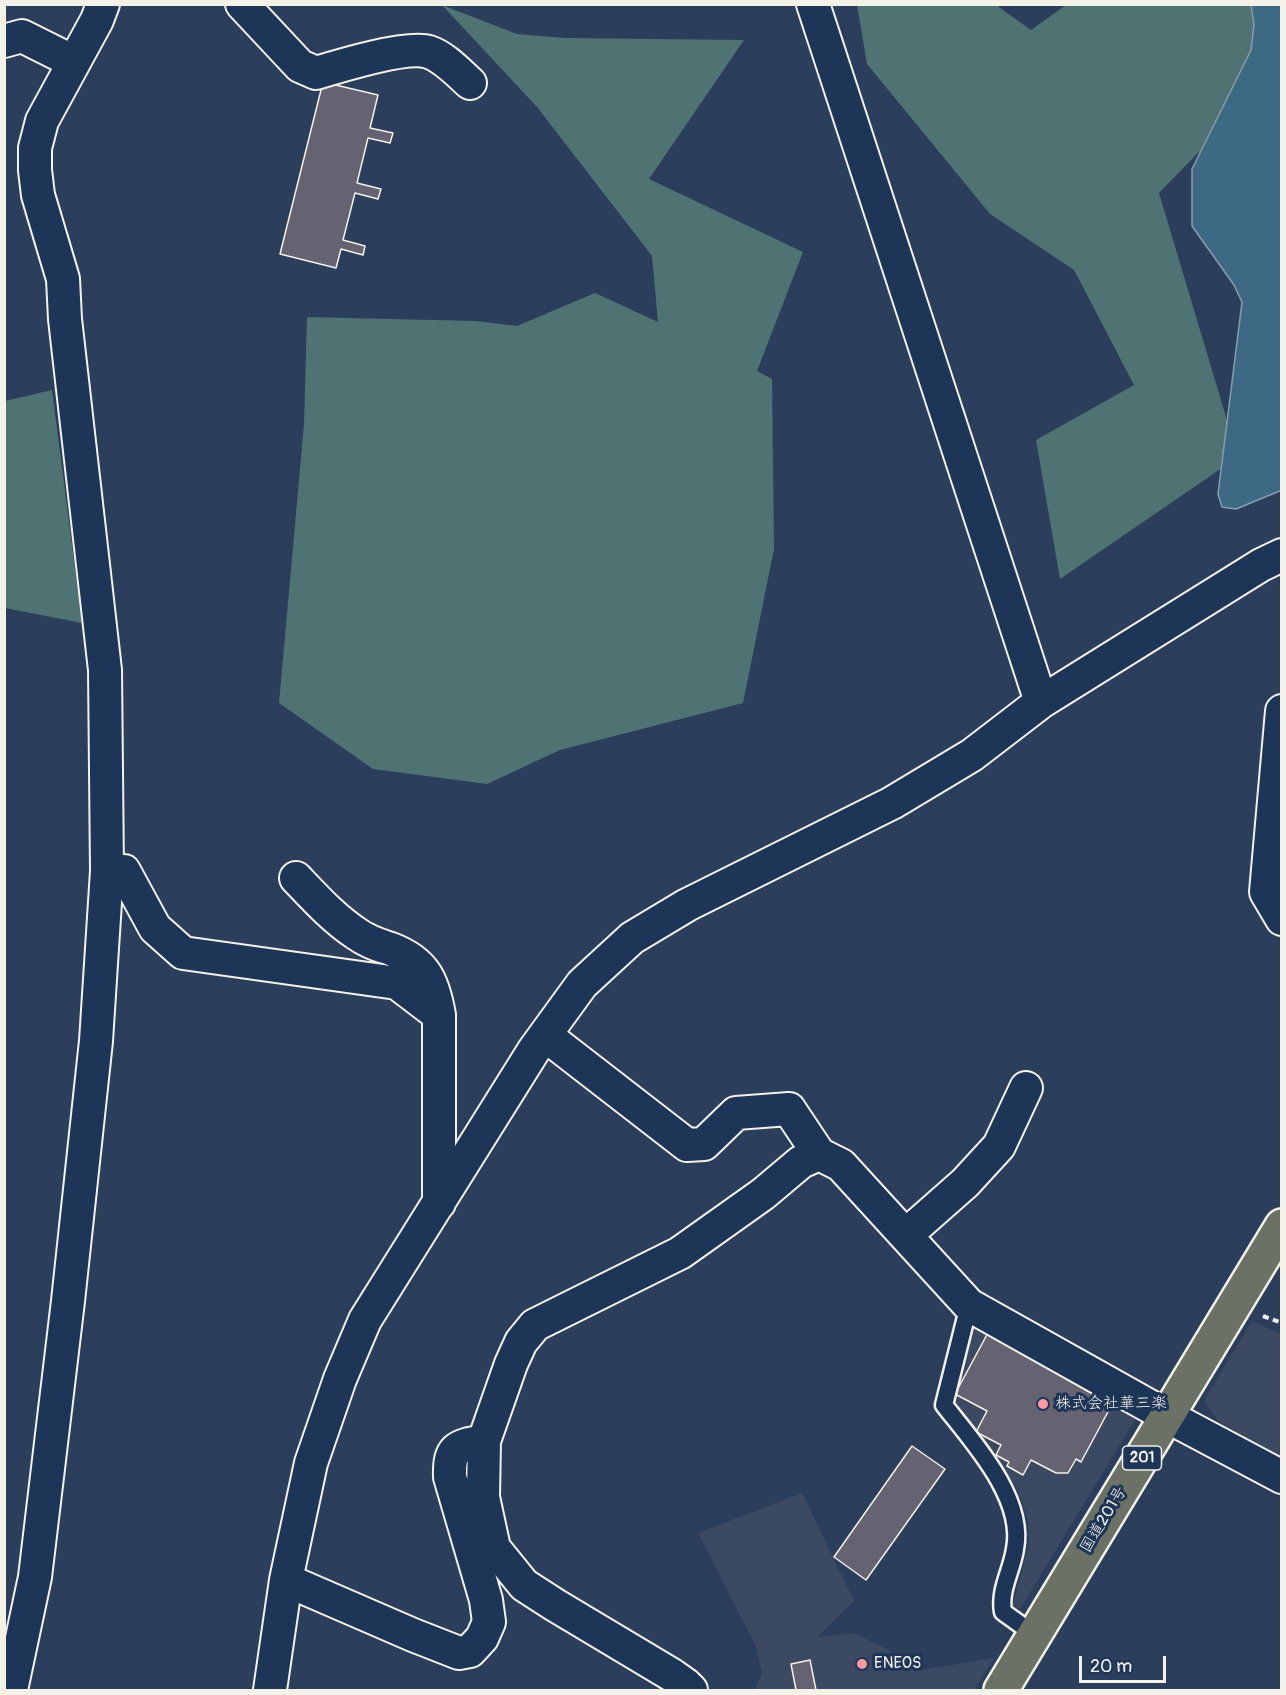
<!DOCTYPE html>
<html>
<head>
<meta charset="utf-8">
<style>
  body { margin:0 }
  #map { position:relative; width:1286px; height:1695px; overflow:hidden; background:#2b3e5c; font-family:Pangolin,sans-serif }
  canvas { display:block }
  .frame { position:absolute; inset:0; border:6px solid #f4f1e8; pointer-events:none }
  .scale { position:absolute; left:1079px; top:1656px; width:87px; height:27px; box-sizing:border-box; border:3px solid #f4f1e8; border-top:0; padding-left:8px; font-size:18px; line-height:21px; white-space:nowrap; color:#f4f1e8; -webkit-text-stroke:4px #1d3557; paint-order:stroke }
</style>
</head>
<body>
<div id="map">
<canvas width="1286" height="1695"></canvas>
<div class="frame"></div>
<div class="scale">20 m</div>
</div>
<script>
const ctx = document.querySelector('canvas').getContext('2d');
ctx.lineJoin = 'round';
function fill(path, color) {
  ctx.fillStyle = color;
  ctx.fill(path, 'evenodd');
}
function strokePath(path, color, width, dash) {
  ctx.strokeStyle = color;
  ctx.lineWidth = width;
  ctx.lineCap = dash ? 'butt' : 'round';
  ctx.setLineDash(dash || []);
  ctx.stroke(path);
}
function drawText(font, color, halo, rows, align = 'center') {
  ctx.font = font + ' Pangolin,"Klee One",sans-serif';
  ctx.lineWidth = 6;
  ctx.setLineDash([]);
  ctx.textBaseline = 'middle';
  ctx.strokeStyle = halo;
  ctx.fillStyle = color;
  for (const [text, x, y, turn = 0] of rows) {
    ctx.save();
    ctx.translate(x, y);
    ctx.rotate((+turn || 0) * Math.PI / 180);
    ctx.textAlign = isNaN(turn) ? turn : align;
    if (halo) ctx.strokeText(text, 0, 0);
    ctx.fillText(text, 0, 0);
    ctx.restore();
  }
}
fill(new Path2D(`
  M974 1318 1141 1410 1020 1609 1013 1604 1029 1544 1027 1516 1016 1487 986 1444 950 1404Z
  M1252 1321 1281 1334V1457L1219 1422 1204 1401Z
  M802 1493 854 1601 818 1637 853 1633 885 1648 916 1671 994 1658 974 1690H755L762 1673 756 1646 698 1533Z`), '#3c4962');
fill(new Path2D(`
  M442 5 517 34 566 38 744 40 649 179 803 252 757 371 772 379 774 549 743 703 560 750 487 784 373 769 279 703 304 424 307 317 476 321 517 326 595 293 658 322 652 256 537 107Z
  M857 5H996L1031 30 1066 5H1278L1266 83 1159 193 1238 457 1060 579 1036 440 1134 385 1074 270 990 214 867 64Z
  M52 390 82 623 5 608V401Z`), '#4f7273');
const water = new Path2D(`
  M1251 5H1281L1282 490 1236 509 1222 507 1218 494 1242 302 1234 285 1192 226V169L1251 50 1254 24Z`);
fill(water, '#3e6984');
strokePath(water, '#879fac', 1.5);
const building = new Path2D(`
  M323 82 378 95 370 128 393 133 390 143 368 138 357 183 381 189 378 199 355 193 343 240 365 246 363 255 341 249 336 268 280 254Z
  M990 1329 1116 1397 1081 1462 1076 1459 1068 1473H1056L1031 1460 1023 1475 1007 1466 1009 1462 996 1455 1001 1445 976 1432 987 1411 955 1394Z
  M912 1446 945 1469 866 1580 834 1557Z
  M810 1660 816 1690H796L791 1664Z`);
fill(building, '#656271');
strokePath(building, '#f4f1e8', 1.5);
const service = new Path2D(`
  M969 1305 944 1405C973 1442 1025 1498 1015 1549 1012 1570 999 1590 1003 1612L1035 1635`);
const minor = new Path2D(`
  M242 4 300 66 316 73C339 66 408 45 429 52 444 57 459 73 470 83
  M813 4 1041 702
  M4 41 22 36 74 62
  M1282 711 1266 892 1282 919
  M107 871H124L155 928 183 953 397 983 439 1015V1203
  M296 878C315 898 334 919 357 934 368 942 379 945 391 949 425 962 433 981 439 1015
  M545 1035 687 1145 704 1144 736 1113 789 1109 819 1154
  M906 1235 965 1183 999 1146 1026 1088
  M286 1580 413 1635 459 1653 470 1651 482 1638 489 1622 486 1600 450 1477C449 1447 457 1446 484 1441
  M11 1690 35 1577 68 1301 96 1041 107 871 105 670 65 319 63 279 38 195 35 170V148L42 121 97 20 103 4
  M270 1690 286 1580 311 1463 340 1379 365 1320 534 1050 582 984 632 938 687 905 892 803 972 755 1041 702 1261 565 1282 555
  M691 1690 686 1685 672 1675 555 1605 524 1585 494 1548 483 1497 484 1441 511 1364 521 1342 535 1325 680 1253 763 1194 801 1162 819 1154 841 1165 969 1305 1167 1416 1282 1477`);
const trunk = new Path2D(`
  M1001 1690 1282 1226`);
strokePath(service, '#f4f1e8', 21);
strokePath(minor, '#f4f1e8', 36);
strokePath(trunk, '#f4f1e8', 38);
strokePath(new Path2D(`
  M1263 1316 1282 1323`), '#f4f1e8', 4, [6, 4.5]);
strokePath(service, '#1d3557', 16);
strokePath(minor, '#1d3557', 32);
strokePath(trunk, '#6b7165', 33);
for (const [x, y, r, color] of [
  [1043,1404,6,"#ff9aa2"],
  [862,1664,6,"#ff9aa2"]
]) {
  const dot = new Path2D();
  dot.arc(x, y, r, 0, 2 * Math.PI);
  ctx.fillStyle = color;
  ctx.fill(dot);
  strokePath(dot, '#1d3557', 2);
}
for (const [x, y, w] of [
  [1142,1458,39]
]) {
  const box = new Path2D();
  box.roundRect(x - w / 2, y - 12, w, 24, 4.5);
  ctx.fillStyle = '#1d3557';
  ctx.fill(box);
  strokePath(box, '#f4f1e8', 1.5);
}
drawText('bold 15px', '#f4f1e8', null, [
  ["201",1142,1458]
]);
drawText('16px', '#f4f1e8', '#1d3557', [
  ["株式会社華三楽",1055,1404],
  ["ENEOS",874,1664]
], 'left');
drawText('16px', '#f4f1e8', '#1d3557', [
  ["国道201号",1104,1520,-59]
]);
</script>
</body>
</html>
